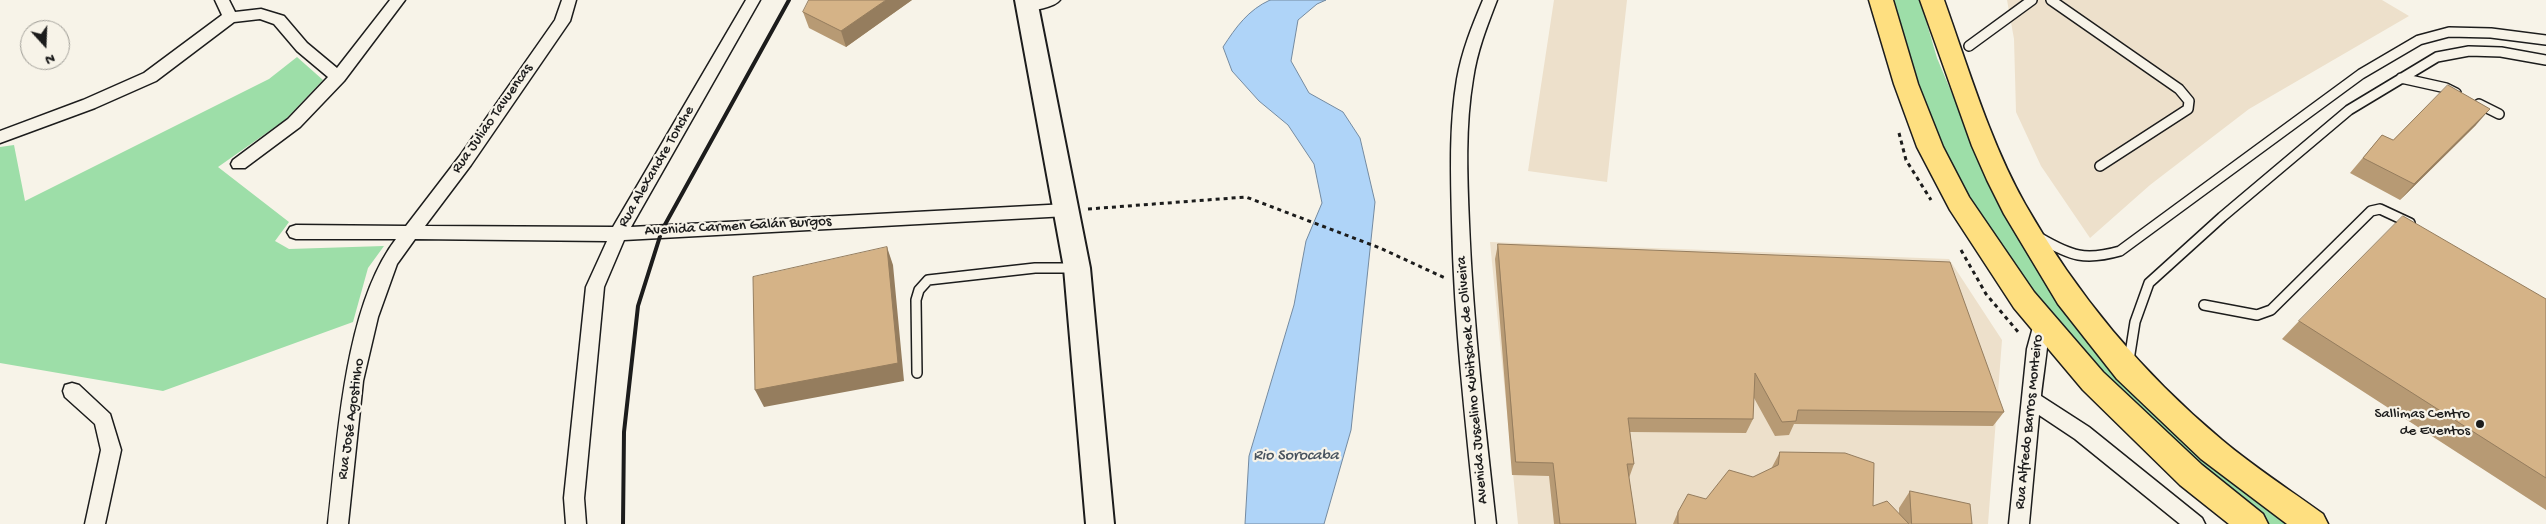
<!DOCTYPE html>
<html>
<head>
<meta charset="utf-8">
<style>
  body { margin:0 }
  #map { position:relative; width:2546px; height:524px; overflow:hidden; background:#f7f3e8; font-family:"Gochi Hand",sans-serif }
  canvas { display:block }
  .north { position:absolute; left:20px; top:20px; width:50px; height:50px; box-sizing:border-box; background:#f7f3e8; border:1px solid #9f9d96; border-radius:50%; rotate:160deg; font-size:14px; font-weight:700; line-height:20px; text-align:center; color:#1c1c1c }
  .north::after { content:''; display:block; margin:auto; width:18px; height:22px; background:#1c1c1c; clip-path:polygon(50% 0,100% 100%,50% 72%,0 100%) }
</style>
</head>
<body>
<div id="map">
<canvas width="2546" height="524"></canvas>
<div class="north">N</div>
</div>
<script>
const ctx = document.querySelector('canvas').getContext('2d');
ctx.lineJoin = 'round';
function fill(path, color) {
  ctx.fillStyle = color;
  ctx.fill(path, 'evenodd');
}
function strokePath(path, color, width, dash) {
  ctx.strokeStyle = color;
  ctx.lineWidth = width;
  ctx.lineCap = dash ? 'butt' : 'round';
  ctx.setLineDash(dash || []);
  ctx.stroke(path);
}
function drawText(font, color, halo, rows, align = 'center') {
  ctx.font = font + ' "Gochi Hand",sans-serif';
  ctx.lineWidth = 4.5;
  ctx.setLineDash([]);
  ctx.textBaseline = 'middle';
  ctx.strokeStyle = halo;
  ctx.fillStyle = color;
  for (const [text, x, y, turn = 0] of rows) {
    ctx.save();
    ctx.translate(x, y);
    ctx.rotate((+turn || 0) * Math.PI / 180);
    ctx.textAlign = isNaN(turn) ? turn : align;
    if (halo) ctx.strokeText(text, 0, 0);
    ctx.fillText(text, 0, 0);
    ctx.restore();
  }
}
fill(new Path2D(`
  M1554 0H1627L1607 182 1528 171Z
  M2007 0H2382L2409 16 2249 109 2150 185 2090 238 2041 166 2016 112 2014 39Z
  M1490 242 1949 259 2002 340 1988 524H1518Z`), '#ede0cb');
fill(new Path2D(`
  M1891 0H1920L1937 58 1979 158 2047 284 2296 524H2267L2132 408 2047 314 1969 202 1941 146 1918 90Z
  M297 57 323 80 285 120 218 167 289 222 275 241 289 249 384 246 368 268 353 322 163 391 0 363V147L14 145 25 201 269 79Z`), '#9ddea8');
const water = new Path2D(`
  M1270 0H1326L1317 4 1298 20 1291 61 1309 93 1343 112 1360 138 1375 202 1351 430 1324 524H1245L1249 456 1294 305 1306 241 1322 203 1314 164 1288 125 1259 101 1232 71 1223 47C1236 27 1248 10 1270 0Z`);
fill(water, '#afd4f8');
strokePath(water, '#748aa0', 1);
const lane = new Path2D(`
  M2051 0 2179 89 2189 101 2188 109 2100 166
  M1969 46 2032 0
  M2401 78 2446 88 2456 93
  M2479 104 2499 114
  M2040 238C2071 256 2085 261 2120 251L2361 74 2419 40 2449 32 2491 33 2546 40
  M2204 305 2257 315 2271 310 2371 211 2380 209 2410 223
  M2129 360 2135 322 2149 283 2222 217 2349 110 2437 57 2469 51 2501 52 2546 60
  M917 373 916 300 919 290 928 280 1035 268H1074`);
const street = new Path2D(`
  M215 0H229L235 12 261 9 284 16 307 43 337 68 390 0H405L344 81 300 127 245 168H233L231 164 233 160 288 119 328 77 297 51 274 24 260 19 234 22 156 81 95 108 0 143V131L83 100 144 73 222 15Z
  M562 0H576L570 21 471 165 425 226 613 227 746 0H760L631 227 1067 204 1073 205 1075 210 1073 215 1067 216 624 240 604 287 584 498 586 524H566L564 498 586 287 607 241 415 239 397 264 378 317 363 381 348 524H328C338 440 344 307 396 239H296L290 237 287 232 290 227 296 225 406 226 459 157 555 20Z
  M1033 0H1060C1055 7 1032 12 1024 9L1022 6 1024 3Z
  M1483 0H1497C1487 26 1477 51 1473 79 1465 126 1467 175 1469 223 1473 324 1485 424 1496 524H1476C1466 424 1454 323 1452 222 1451 175 1449 126 1457 79 1462 51 1472 26 1483 0Z
  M2042 314 2048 316C2052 323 2042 382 2041 396L2089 427 2202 518 2205 524H2180L2075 439 2039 415 2029 524H2009L2027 349 2036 316Z
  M72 383 79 385 110 414 121 450 105 524H85L101 450 95 424 65 397 63 391 65 385Z`);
const secondary = new Path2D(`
  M1015 0H1037L1090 268 1114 524H1086L1064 268Z`);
const highway = new Path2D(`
  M1869 0H1893L1918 84 1943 147 1969 197 2034 292 2103 372 2202 465 2263 514 2268 524H2229L2180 485 2083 390 2014 308 1950 210 1917 147 1894 84Z
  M1920 0H1944C1968 67 1990 142 2025 204 2076 294 2142 373 2222 440 2254 467 2290 490 2323 514L2328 524H2287L2201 459 2117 379 2058 304 2004 214 1987 180 1972 146Z`);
strokePath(lane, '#1c1c1c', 12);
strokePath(street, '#1c1c1c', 3);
strokePath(secondary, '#1c1c1c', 4);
strokePath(highway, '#1c1c1c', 3);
strokePath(new Path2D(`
  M1899 133 1906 160 1931 200
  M1088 209 1246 197 1380 248 1445 278
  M1961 250 1986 294 2019 333`), '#1c1c1c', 3, [4, 4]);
strokePath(lane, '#f7f3e8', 9);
fill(street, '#f7f3e8');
fill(secondary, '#f7f3e8');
fill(highway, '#fedf80');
strokePath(new Path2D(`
  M623 524 624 432 638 306 662 230 789 0`), '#1c1c1c', 4);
fill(new Path2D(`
  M912 0 846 47 809 28 803 12Z
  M2476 125 2400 200 2350 173 2382 135 2393 140Z
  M1498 244 2004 412 1993 426 1794 424 1789 435 1775 436 1754 398 1753 419 1746 433 1630 432 1634 464 1629 478 1636 524H1554L1549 476 1512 475 1495 259Z
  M2546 299V510L2282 339 2299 321Z
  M1780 452 1873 506 1899 514V508L1910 491 1972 524H1673L1678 512 1706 499 1771 469Z`), '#b79a74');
fill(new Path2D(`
  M886 0H912L846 47 841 31Z
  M2490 109 2476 125 2400 200 2414 184Z
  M887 247 893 265 904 381 764 407 755 390Z`), '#957d5e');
const building = new Path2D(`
  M809 0H886L841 31 803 12Z
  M2448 85 2490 109 2414 184 2363 158 2382 135 2393 140Z
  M2403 216 2546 299V478L2299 321Z
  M1498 244 1950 262 2004 412 1798 410 1796 421 1782 422 1755 373 1753 419 1628 418 1634 464H1627L1636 524H1560L1553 463 1516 462Z
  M887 247 898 363 755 390 753 277Z
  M1780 452 1845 453 1874 463 1873 506 1887 501 1909 524H1678V512L1688 494 1706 499 1729 470 1753 477 1778 465Z
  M1910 491 1970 504 1972 524H1912Z`);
fill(building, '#d5b387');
strokePath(building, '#957d5e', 1);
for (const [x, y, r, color] of [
  [2480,424,5,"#1c1c1c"]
]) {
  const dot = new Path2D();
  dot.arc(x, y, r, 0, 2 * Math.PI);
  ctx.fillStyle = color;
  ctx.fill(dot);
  strokePath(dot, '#f7f3e8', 2);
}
drawText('15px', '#1c1c1c', '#f7f3e8', [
  ["Rua Julião Tavuencas",493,119,-55],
  ["Rua Alexandre Tonche",657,167,-60],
  ["Avenida Carmen Galán Burgos",738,227,-3],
  ["Avenida Juscelino Kubitschek de Oliveira",1473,380,-95],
  ["Rua José Agostinho",352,419,-82],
  ["Rua Alfredo Barros Monteiro",2030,422,-84]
]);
drawText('15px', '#1c1c1c', '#f7f3e8', [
  ["Sallimas Centro",2470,415],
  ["de Eventos",2470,432]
], 'right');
drawText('italic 16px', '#48535e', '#f7f3e8', [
  ["Rio Sorocaba",1296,457]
]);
</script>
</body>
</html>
